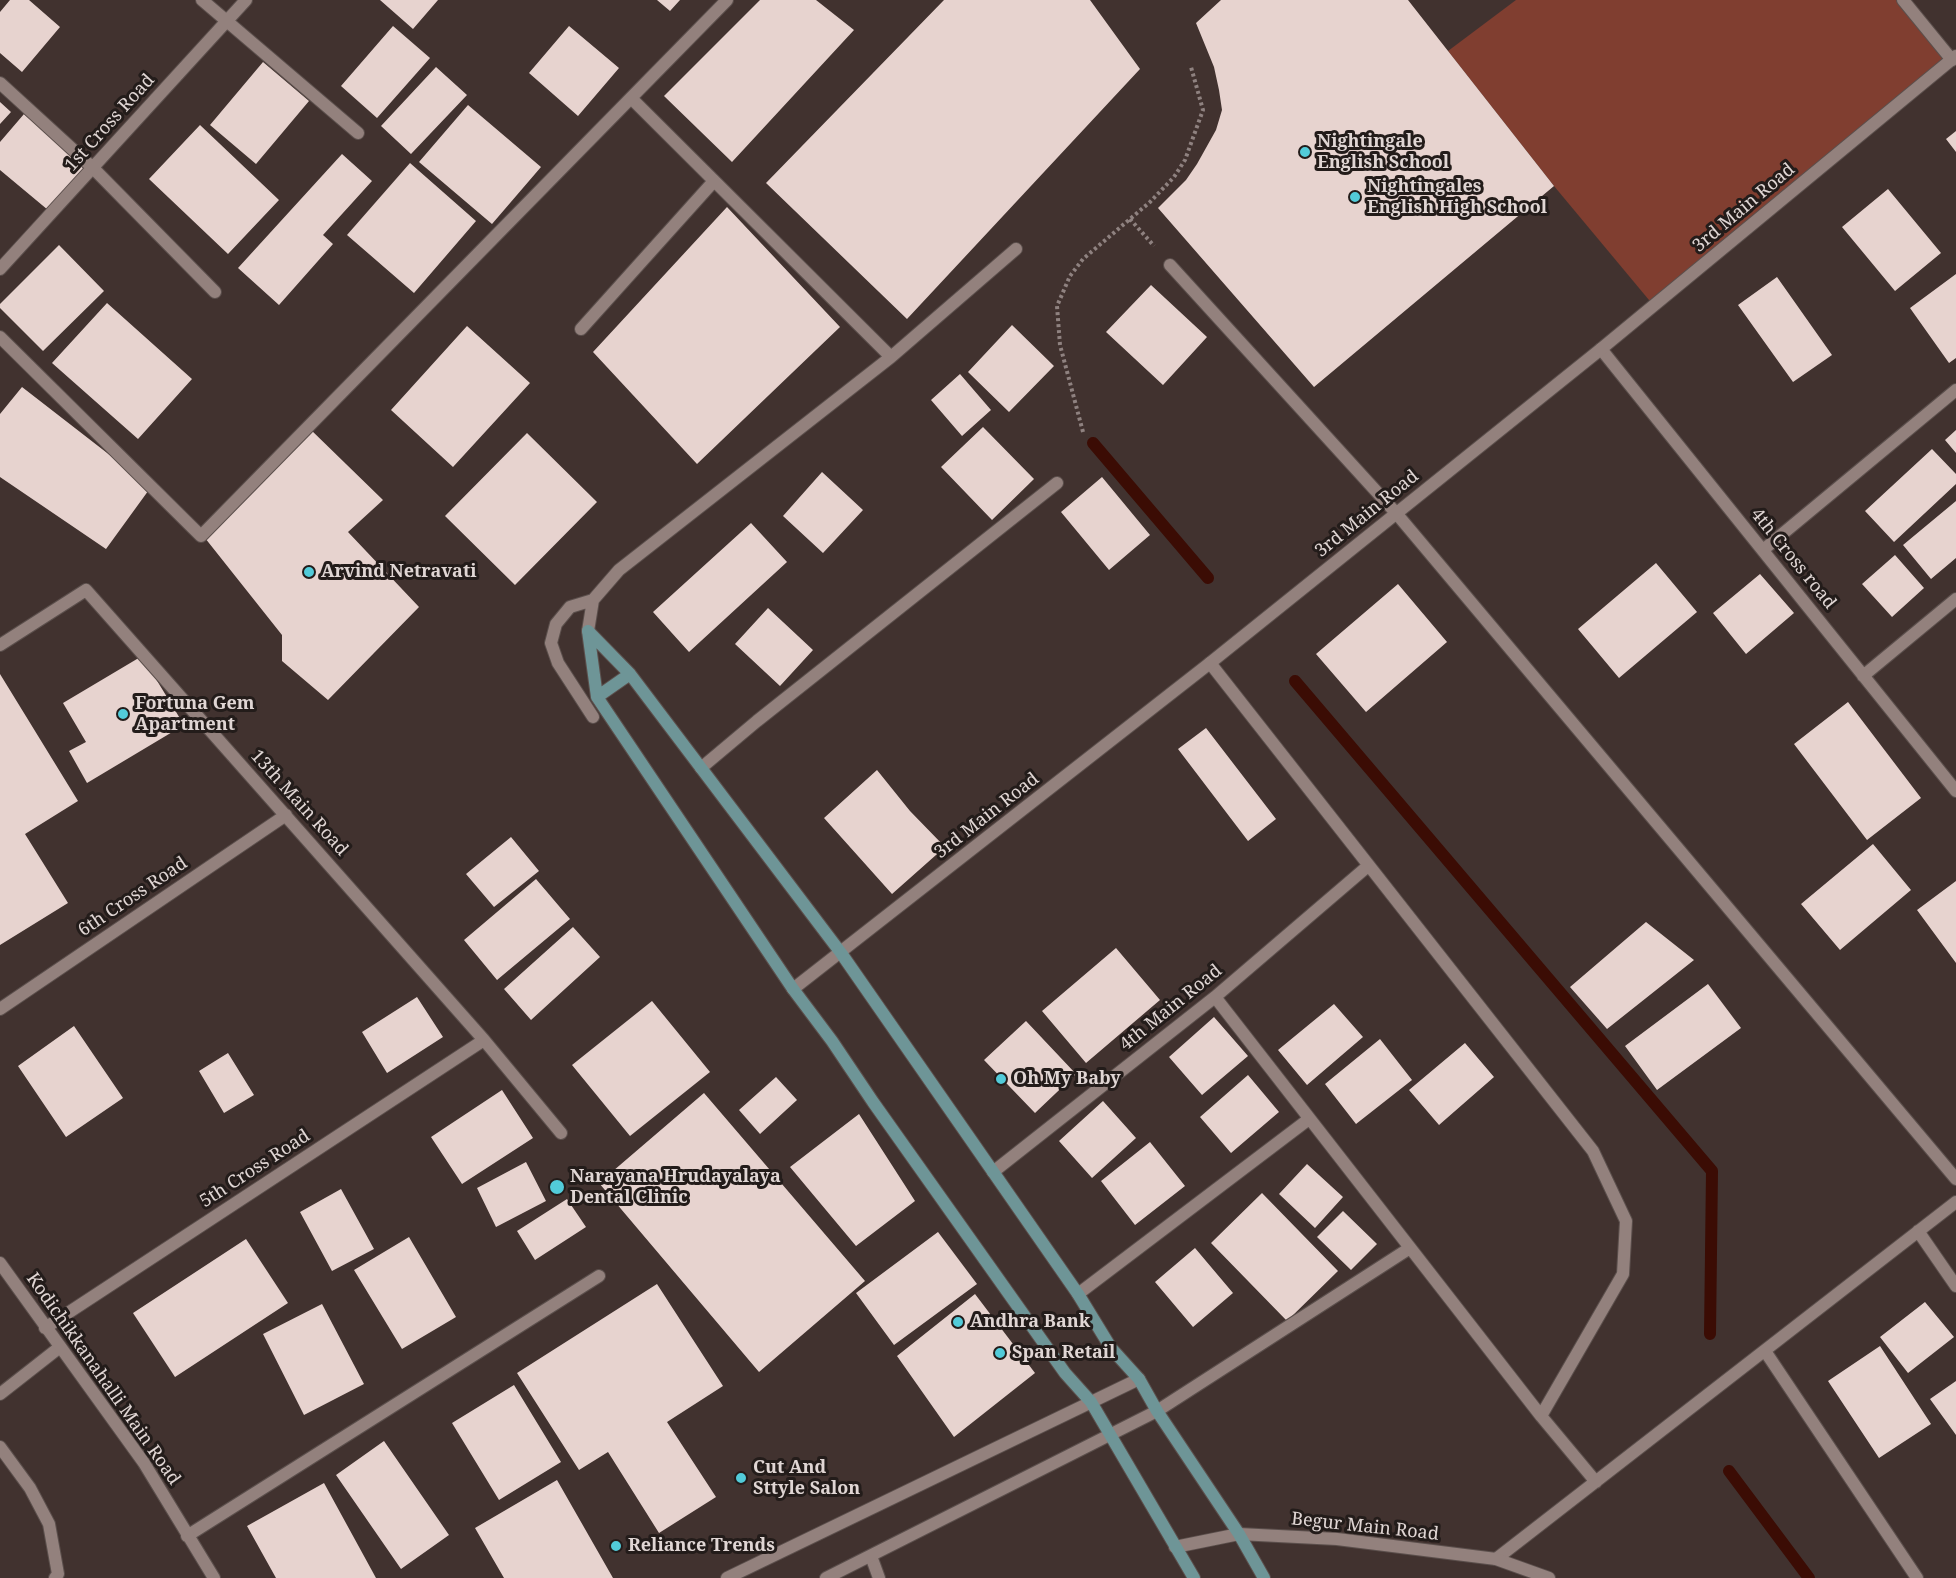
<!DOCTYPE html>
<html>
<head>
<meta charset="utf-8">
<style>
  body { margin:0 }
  canvas { display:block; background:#41322f }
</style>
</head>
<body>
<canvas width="1956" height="1578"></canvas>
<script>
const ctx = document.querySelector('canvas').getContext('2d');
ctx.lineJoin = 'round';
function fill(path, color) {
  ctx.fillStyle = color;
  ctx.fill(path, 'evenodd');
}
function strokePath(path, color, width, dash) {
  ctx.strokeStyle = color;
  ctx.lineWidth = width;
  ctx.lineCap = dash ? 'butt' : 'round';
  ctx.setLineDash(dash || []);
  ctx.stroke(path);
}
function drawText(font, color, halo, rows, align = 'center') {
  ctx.font = font + ' "Noto Serif",serif';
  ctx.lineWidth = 6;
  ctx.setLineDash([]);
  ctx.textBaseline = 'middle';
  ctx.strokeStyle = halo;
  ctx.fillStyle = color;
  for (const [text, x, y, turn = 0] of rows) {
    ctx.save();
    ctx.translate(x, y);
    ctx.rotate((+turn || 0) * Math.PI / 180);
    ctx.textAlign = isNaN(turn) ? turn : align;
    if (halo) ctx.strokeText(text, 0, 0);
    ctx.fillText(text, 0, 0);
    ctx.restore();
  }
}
fill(new Path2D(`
  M1516 0H1903L1952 60 1654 306 1554 186 1448 51Z`), '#803e30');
strokePath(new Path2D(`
  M1093 443 1208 578
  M1295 681 1712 1171 1710 1334
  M1729 1471 1809 1578`), '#3b0c04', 12);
fill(new Path2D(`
  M10 0H29L60 27 22 72 0 53V12Z
  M380 0H438L413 29Z
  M657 0H680L670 11Z
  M760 0H816L854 30 732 162 664 96Z
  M944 0H1090L1140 69 907 319 766 183Z
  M1221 0H1408L1554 186 1314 387 1158 208 1186 180 1197 164 1216 130 1222 110 1219 90 1214 67 1196 23Z
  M393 26 430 58 377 118 341 86Z
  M569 26 619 68 578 116 529 73Z
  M263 62 309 101 256 164 210 125Z
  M436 67 467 95 411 154 381 126Z
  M0 102 11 112 0 124Z
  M468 105 541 167 492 224 419 162Z
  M24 114 86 167 48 210 0 170V142Z
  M200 125 279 200 228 254 149 179Z
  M1956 131V152L1946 139Z
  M342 154 372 181 323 235 333 244 279 305 238 268Z
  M410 163 476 221 414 293 347 235Z
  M1888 189 1941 253 1895 291 1842 227Z
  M727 207 840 327 697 464 593 352Z
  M59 245 104 291 43 351 0 308V304Z
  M1956 274V358L1949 363 1910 308Z
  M1777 277 1832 355 1793 382 1738 305Z
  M1151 285 1207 337 1163 385 1106 332Z
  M107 303 192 379 138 439 52 363Z
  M1012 325 1054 366 1009 412 968 372Z
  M467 326 530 383 453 467 391 410Z
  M960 374 991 410 962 436 931 400Z
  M22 387 151 487 106 549 0 477V414Z
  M983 427 1034 479 992 520 941 467Z
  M309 428 383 500 348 532 419 607 328 700 282 661V635L205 538Z
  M1956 430V453L1945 440Z
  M527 433 597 502 515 585 445 516Z
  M1932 449 1956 474V484L1894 542 1865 511Z
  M822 472 863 510 823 553 783 516Z
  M1102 477 1150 535 1109 570 1061 512Z
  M1956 501V558L1931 579 1903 545Z
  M751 523 787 562 689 652 653 612Z
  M1895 555 1924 588 1892 617 1862 584Z
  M1656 563 1697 612 1619 678 1578 629Z
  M1760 574 1794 613 1746 654 1713 613Z
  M1398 584 1447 642 1366 712 1316 654Z
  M768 608 813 650 780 686 735 644Z
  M142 656 184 725 87 783 69 751 86 742 63 703Z
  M0 674 78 801 25 834 68 903 0 945Z
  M1848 702 1921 798 1867 840 1794 744Z
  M1206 728 1276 819 1248 841 1178 749Z
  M877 770 910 811 945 847 892 894 824 818Z
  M511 837 539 871 494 907 466 874Z
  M1873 844 1911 890 1840 950 1801 904Z
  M536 879 570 919 497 980 464 940Z
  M1956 881V963L1917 910Z
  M1646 922 1694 960 1607 1029 1570 987Z
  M573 927 600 957 531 1020 504 989Z
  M1116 948 1160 1000 1086 1063 1042 1011Z
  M1708 984 1741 1028 1657 1090 1625 1046Z
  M417 997 443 1037 387 1073 362 1032Z
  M652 1001 710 1072 630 1136 572 1065Z
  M1334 1004 1363 1037 1307 1085 1278 1050Z
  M1214 1017 1248 1056 1202 1095 1169 1057Z
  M1026 1021 1076 1074 1035 1113 984 1060Z
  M74 1026 123 1098 66 1137 18 1066Z
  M1380 1039 1412 1080 1356 1124 1325 1084Z
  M1465 1043 1494 1077 1439 1125 1409 1090Z
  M228 1053 254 1095 224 1113 199 1071Z
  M1248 1075 1279 1112 1231 1153 1200 1117Z
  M776 1077 797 1100 760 1134 739 1110Z
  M502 1090 533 1138 462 1184 431 1137Z
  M704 1093 865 1281 759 1372 599 1183Z
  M1103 1101 1136 1138 1092 1178 1059 1141Z
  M859 1114 915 1201 856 1246 790 1167Z
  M1150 1142 1185 1186 1135 1225 1101 1181Z
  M526 1162 546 1201 496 1227 477 1188Z
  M1307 1164 1343 1197 1315 1228 1279 1194Z
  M341 1189 374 1249 332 1271 300 1212Z
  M1262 1193 1338 1271 1287 1321 1211 1243Z
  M567 1199 586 1227 535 1260 517 1231Z
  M1343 1211 1377 1244 1351 1270 1317 1237Z
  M938 1232 977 1284 894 1345 856 1293Z
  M409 1237 456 1317 402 1349 354 1270Z
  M246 1239 288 1303 175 1377 133 1313Z
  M1195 1248 1233 1293 1193 1327 1155 1282Z
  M657 1284 723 1386 667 1422 716 1497 659 1533 608 1452 579 1470 517 1373Z
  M975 1294 1035 1373 954 1437 897 1356Z
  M1925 1302 1954 1337 1908 1373 1880 1337Z
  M322 1304 364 1384 304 1415 263 1334Z
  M1880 1346 1931 1424 1879 1458 1828 1381Z
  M1956 1381V1435L1930 1399Z
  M514 1385 561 1462 499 1500 452 1423Z
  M384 1441 449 1535 401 1569 336 1475Z
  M557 1480 613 1578H504L475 1528Z
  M324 1483 376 1578H276L247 1526Z`), '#e7d3cf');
const minor = new Path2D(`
  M202 0 358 133
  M1903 0 1952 60
  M0 83 93 168 215 292
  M1170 265 1396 513 1956 1179
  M0 269 246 0
  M581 329 714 181
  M0 337 201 536 727 0
  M1601 349 1956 791
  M891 357 1016 249
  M1763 550 1956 390
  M593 600 570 607 556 624 551 643 558 663 593 717
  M588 631 593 600 619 570 891 357 631 98
  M0 645 86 590 484 1040 561 1133
  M1210 663 1593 1151 1626 1221 1623 1274 1541 1416
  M1863 676 1956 599
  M701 768 757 721 1057 483
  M1215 997 1541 1416 1596 1482
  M0 1009 286 815
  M993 1172 1215 997 1368 866
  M1918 1231 1956 1286
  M1078 1294 1309 1119
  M45 1328 484 1040
  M1765 1351 1917 1578
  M0 1394 60 1347
  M1157 1411 1410 1248
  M0 1447 30 1488 49 1524 58 1574 55 1578
  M187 1536 599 1276
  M871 1556 879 1578
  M1496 1559 1956 1202`);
const tertiary = new Path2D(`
  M793 989 1210 663 1601 349 1956 56
  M0 1263 144 1463 214 1578
  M1175 1547 1239 1534 1337 1539 1496 1559 1549 1578
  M727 1578 1139 1379
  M826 1578 1157 1411`);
const secondary = new Path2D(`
  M588 631 630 674 841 953 1078 1294 1111 1348 1139 1379 1157 1411 1239 1534 1264 1578
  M588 631 597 697 793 989 832 1041 873 1102 1065 1373 1091 1402 1194 1578
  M597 697 630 674`);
strokePath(minor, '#5b4f4c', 14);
strokePath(tertiary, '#5b4f4c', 14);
strokePath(secondary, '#5b4f4c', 14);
strokePath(new Path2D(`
  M1130 219 1154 246
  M1083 432 1060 345 1057 306 1070 276 1083 259 1150 202 1174 177 1185 160 1203 110 1191 67`), '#8f8280', 4, [3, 3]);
strokePath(minor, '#93817d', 12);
strokePath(tertiary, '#93817d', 12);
strokePath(secondary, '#6e9597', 12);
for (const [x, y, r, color] of [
  [1305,152,6,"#52cbd9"],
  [1355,197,6,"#52cbd9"],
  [309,572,6,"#52cbd9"],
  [123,714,6,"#52cbd9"],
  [1001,1079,6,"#52cbd9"],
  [557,1187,8,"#52cbd9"],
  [958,1322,6,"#52cbd9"],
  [1000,1353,6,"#52cbd9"],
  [741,1478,6,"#52cbd9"],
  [616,1546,6,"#52cbd9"]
]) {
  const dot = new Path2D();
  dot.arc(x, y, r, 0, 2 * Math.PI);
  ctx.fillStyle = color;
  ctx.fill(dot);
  strokePath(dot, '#231c1a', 2);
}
drawText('18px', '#e0d6d4', '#231c1a', [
  ["1st Cross Road",110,123,-48],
  ["3rd Main Road",1744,208,-40],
  ["3rd Main Road",1367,514,-39],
  ["4th Cross road",1793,559,51],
  ["13th Main Road",299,803,48],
  ["3rd Main Road",987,816,-38],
  ["6th Cross Road",133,897,-34],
  ["4th Main Road",1171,1008,-39],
  ["5th Cross Road",255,1169,-33],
  ["Kodichikkanahalli Main Road",103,1379,55],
  ["Begur Main Road",1365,1527,6]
]);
drawText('bold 18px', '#e0d6d4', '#231c1a', [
  ["Nightingale",1317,142],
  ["English School",1317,163],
  ["Nightingales",1367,187],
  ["English High School",1367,208],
  ["Arvind Netravati",321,572],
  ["Fortuna Gem",135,704],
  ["Apartment",135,725],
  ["Oh My Baby",1013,1079],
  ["Narayana Hrudayalaya",570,1177],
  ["Dental Clinic",570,1198],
  ["Andhra Bank",970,1322],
  ["Span Retail",1012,1353],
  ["Cut And",753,1468],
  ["Sttyle Salon",753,1489],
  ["Reliance Trends",628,1546]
], 'left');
</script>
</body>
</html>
